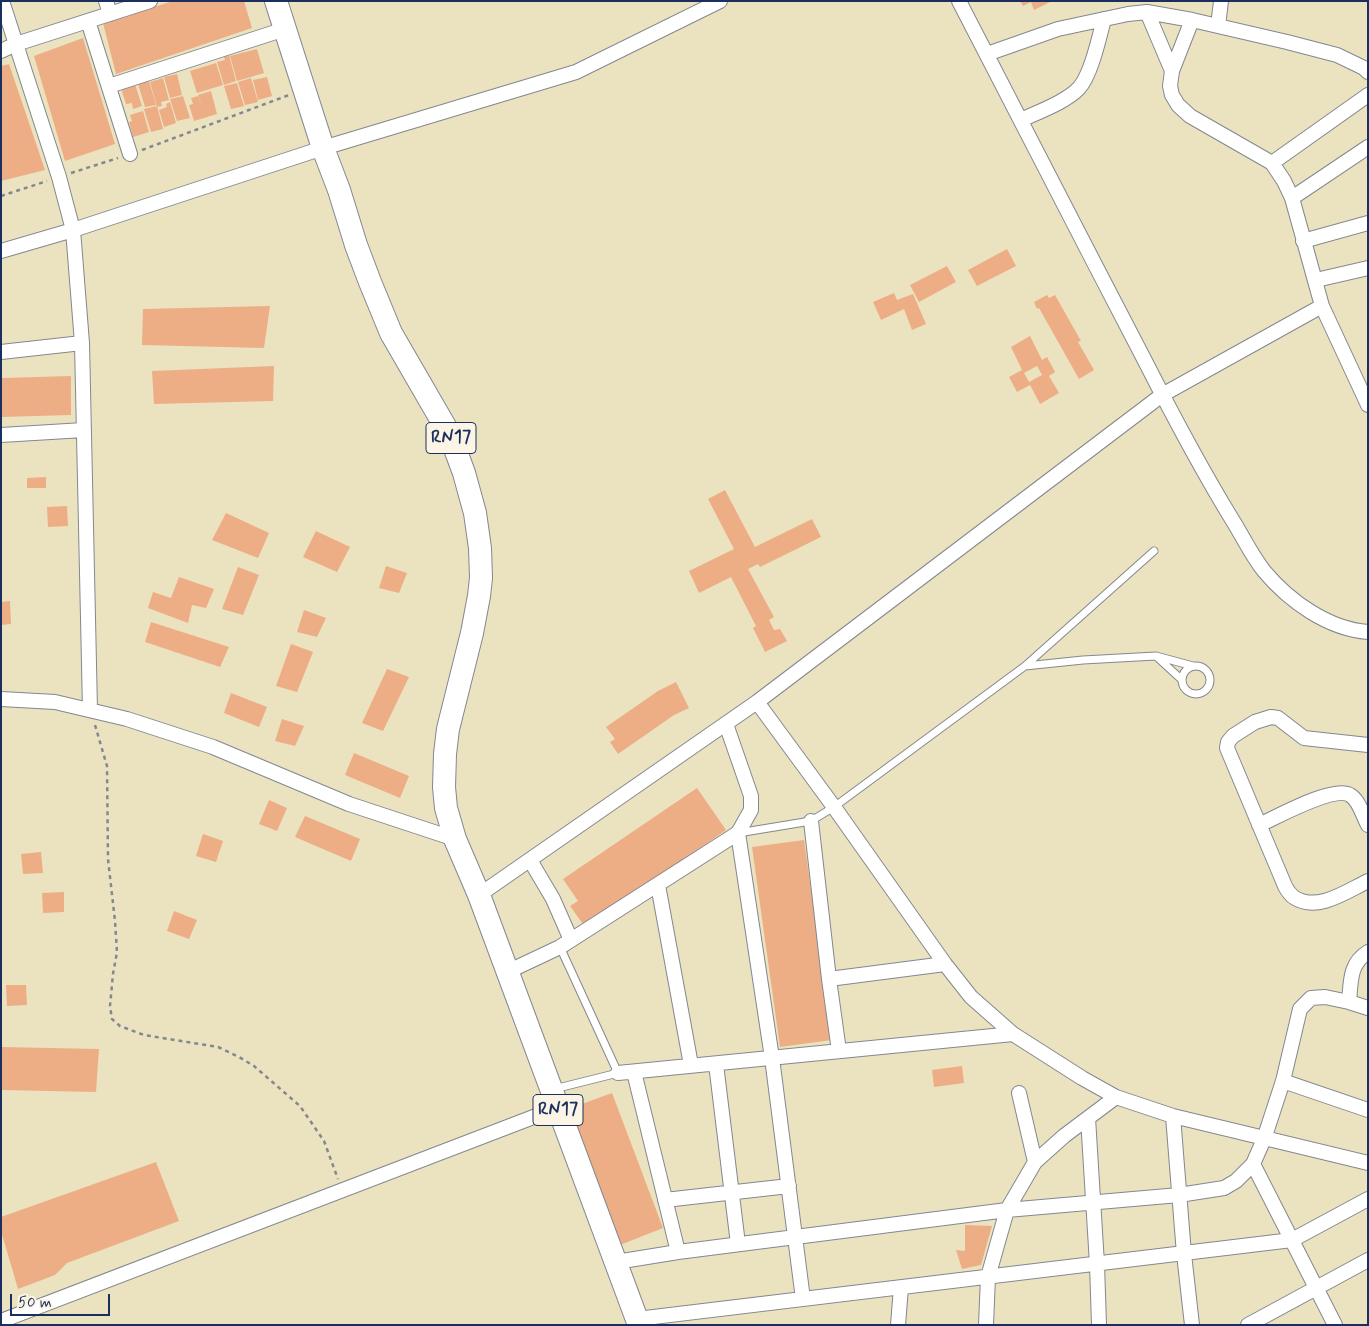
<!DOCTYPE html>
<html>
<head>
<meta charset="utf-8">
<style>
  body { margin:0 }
  #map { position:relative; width:1369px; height:1326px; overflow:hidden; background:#ebe2c0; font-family:Mynerve,sans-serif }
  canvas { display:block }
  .frame { position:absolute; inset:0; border:2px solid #1b2f5e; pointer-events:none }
  .scale { position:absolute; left:10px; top:1294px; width:100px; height:22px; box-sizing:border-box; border:2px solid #1b2f5e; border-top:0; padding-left:6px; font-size:15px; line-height:18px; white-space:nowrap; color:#1b2f5e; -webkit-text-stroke:4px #fcf5e5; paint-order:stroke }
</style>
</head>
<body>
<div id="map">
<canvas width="1369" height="1326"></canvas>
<div class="frame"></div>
<div class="scale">50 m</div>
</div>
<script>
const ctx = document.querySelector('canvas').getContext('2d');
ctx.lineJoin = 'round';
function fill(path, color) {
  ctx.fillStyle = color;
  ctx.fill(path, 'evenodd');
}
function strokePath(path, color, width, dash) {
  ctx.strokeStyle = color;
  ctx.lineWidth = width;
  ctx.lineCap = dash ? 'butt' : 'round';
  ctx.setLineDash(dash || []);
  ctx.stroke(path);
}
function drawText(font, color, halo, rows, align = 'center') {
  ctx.font = font + ' Mynerve,sans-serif';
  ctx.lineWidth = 4.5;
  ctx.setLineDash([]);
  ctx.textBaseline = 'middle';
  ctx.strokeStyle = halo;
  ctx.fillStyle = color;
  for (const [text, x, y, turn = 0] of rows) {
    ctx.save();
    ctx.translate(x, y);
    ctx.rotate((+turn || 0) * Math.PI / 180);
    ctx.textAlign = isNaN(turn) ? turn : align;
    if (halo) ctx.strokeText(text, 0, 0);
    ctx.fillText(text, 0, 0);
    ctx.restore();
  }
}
fill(new Path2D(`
  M173 1H244L252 28 116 74 103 23Z
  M1020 1H1052L1034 10 1031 2 1023 6Z
  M83 38 115 144 65 161 34 56Z
  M257 49 264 73 237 81 230 56Z
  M229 55 236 81 224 85 217 62 225 60 224 57Z
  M216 63 223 85 197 93 190 71Z
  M9 64 45 170 1 181V66Z
  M177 74 182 95 170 98 164 77Z
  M267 77 272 96 258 100 253 80Z
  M163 78 169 100 161 102 162 106 157 107 150 82Z
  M251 78 258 102 245 105 238 82Z
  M149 81 156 105 145 107 138 84Z
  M237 83 244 106 231 109 224 86Z
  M135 84 142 106 133 109 132 103 126 104 121 88Z
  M211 91 217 114 194 121 189 105 193 104 191 98 198 96 202 106 198 95Z
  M183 96 190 118 177 121 170 99Z
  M170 102 176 123 164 127 159 110 167 107 166 104Z
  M157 106 163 129 151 132 144 109Z
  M143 111 149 132 133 137 129 122 132 121 130 115Z
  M1007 249 1016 266 977 286 968 270Z
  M947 266 956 282 919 302 910 285Z
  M894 293 897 300 913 294 926 324 912 330 904 309 881 320 873 302Z
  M1047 295 1049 298 1055 295 1081 341 1078 342 1094 370 1079 379 1039 308 1037 309 1034 302Z
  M270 306 264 348 142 345 143 309Z
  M1030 336 1042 360 1047 357 1055 372 1049 376 1059 393 1040 404 1030 385 1017 392 1009 377 1022 370 1011 347ZM1037 366 1042 375 1029 382 1024 373Z
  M274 366 273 401 154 404 152 371Z
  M71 376V415L1 417V378Z
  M46 477V488H27V478Z
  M725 490 755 547 812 519 821 537 760 567 758 564 748 569 774 617 769 620 774 630 780 629 787 641 765 652 753 628 756 626 731 577 699 593 689 571 734 549 708 499Z
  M67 506 68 526 48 527 47 507Z
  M226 513 269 533 258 558 212 540Z
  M316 531 350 547 337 572 303 557Z
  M386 566 407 573 399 593 379 588Z
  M238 567 259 575 243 615 222 609Z
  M179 577 214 589 206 608 192 605 188 623 148 608 153 592 171 598Z
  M10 601 11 624 1 625V602Z
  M304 610 326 618 317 637 297 632Z
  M151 622 229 647 220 667 145 642Z
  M291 644 313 652 297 692 276 686Z
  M387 669 409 677 383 731 362 723Z
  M676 682 689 708 674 715 618 754 610 742 615 739 606 727 658 691Z
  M231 693 267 707 259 727 224 713Z
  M282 719 304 726 295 746 275 741Z
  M354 753 409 776 400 798 345 775Z
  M697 788 726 830 585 927 570 906 578 901 563 879Z
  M269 800 287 808 277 831 259 824Z
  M305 816 360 839 351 861 295 837Z
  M203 834 223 841 216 862 196 856Z
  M804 840 832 1040 780 1047 752 847Z
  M41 852 43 873 23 874 21 854Z
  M64 892V912L43 913 42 893Z
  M174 911 197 920 189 939 167 931Z
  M6 985H26L27 1005 7 1006Z
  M1 1047 99 1049 96 1092 1 1090Z
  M962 1066 964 1083 934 1087 932 1070Z
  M612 1093 663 1228 620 1245 568 1109Z
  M156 1162 179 1221 67 1263 55 1275 18 1289 1 1231V1217Z
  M965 1225 992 1226 981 1265 962 1269 956 1250 965 1251Z`), '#edae86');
const lane = new Path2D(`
  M1157 657 1182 680
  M1182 680a14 14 0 1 1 28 0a14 14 0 1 1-28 0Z
  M1025 666 1083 660 1156 656 1193 666
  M738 833 811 821 834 807 1025 666 1154 551
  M554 1089 618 1073 560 947`);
const street = new Path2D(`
  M2 1 59 177 73 230 82 343 90 710
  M106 1 110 14
  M959 1C1021 121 1082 240 1144 359 1172 414 1201 469 1233 521 1243 537 1252 556 1264 571 1289 601 1328 629 1368 632
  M1147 12 1172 71
  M1192 20 1172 71 1170 86 1172 95 1178 105 1190 116 1272 163 1284 181 1292 198 1322 306 1368 405
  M88 21 130 154
  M1218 26 1221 1
  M1 51 16 44 150 1
  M987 54 1058 29 1128 14 1147 12 1192 20 1287 42 1337 55 1364 68 1368 72
  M109 86 285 29
  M1021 120C1038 112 1066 102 1079 88 1091 75 1099 38 1104 19
  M1272 163 1368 95
  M1292 198 1368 147
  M1303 241 1368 223
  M1 251 73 230 323 148 576 72 720 1
  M1316 280 1368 268
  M1 352 82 343
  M1 435 84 430
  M1 699 55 702 127 719 213 747 349 804 455 839
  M757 702 834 807 945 964 971 997 1013 1034 1082 1078 1116 1097 1173 1116 1368 1163
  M1368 745 1304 738 1278 718 1271 717 1255 722 1233 736 1228 742 1227 748 1285 886C1287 890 1290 895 1295 898 1318 912 1347 891 1368 881
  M811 821 829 979 945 964
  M1259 825C1277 817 1334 785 1350 795 1359 800 1363 816 1368 825
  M738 833 772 1058 803 1299
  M530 860 553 899 571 940
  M658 885 691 1065
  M479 895 757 702 1162 395 1322 306
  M507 972 560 947 738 833 751 810V796L726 724
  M829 979 839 1051
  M1349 1002C1351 982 1349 964 1368 952
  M716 1064 738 1244
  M634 1072 678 1252
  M618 1073 1013 1034
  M1283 1081 1368 1110
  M1019 1093 1035 1162
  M1173 1116 1184 1254 1192 1325
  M1088 1118 1097 1264 1099 1325
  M1253 1164 1335 1325
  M665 1200 789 1186
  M616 1262 678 1252 1007 1210 1179 1195 1224 1188 1236 1181 1253 1164 1264 1139 1283 1081 1300 1009 1311 998 1325 997 1349 1002 1368 1008
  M637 1319 1292 1240 1368 1199
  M1 1321 557 1108
  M898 1325 901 1287
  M986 1325 988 1277 1007 1210 1035 1162 1064 1136 1116 1097
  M1248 1325 1368 1260`);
const primary = new Path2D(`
  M276 1 323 148 339 190 356 245 370 282 391 333 450 435 464 473 475 513 480 548 481 578 479 596 472 633 448 729 445 754 444 787 446 808 455 839 479 895 639 1325`);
strokePath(lane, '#83888f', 9);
strokePath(street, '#83888f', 16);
strokePath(primary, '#83888f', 24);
strokePath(new Path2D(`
  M142 150 289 95
  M71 173 118 158
  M1 196 47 181
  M95 725 107 766 108 859 115 921 117 952 113 974 110 1006 112 1019 120 1026 144 1035 218 1047 239 1057 254 1066 300 1106 324 1141 338 1179`), '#83888f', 2.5, [4, 4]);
strokePath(lane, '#fff', 7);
strokePath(street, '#fff', 14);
strokePath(primary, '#fff', 22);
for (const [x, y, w] of [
  [451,438,50],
  [558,1110,50]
]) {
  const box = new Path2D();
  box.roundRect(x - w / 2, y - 15.5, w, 31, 4);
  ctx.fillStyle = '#fcf5e5';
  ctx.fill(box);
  strokePath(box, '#1b2f5e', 1);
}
drawText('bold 18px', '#1b2f5e', null, [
  ["RN17",451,438],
  ["RN17",558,1110]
]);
</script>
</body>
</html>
